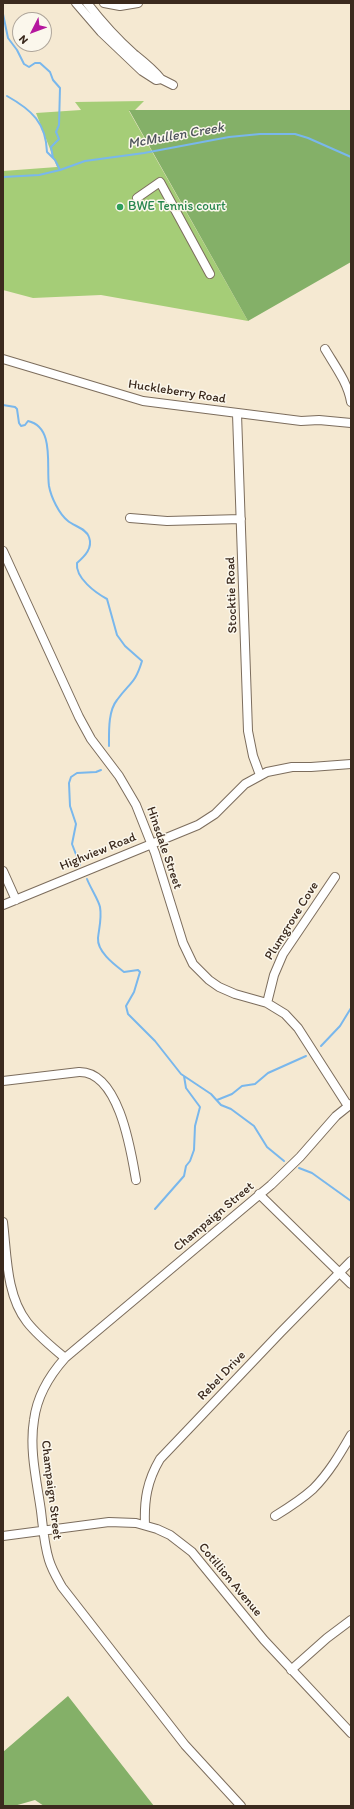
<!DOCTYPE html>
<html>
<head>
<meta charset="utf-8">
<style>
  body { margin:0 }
  #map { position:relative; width:354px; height:1809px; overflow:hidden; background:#f5e9d2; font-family:Itim,sans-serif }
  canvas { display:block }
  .frame { position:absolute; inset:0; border:4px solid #3b2a1e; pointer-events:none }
  .north { position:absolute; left:12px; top:12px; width:40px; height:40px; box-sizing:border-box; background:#fbf7ec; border:1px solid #aea59a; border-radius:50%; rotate:228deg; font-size:11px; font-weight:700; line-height:16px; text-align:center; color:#3b2a1e }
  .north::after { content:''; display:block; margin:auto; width:14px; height:18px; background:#b5179e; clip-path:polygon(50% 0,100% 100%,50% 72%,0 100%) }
</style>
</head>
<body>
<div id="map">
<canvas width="354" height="1809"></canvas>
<div class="frame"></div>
<div class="north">N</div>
</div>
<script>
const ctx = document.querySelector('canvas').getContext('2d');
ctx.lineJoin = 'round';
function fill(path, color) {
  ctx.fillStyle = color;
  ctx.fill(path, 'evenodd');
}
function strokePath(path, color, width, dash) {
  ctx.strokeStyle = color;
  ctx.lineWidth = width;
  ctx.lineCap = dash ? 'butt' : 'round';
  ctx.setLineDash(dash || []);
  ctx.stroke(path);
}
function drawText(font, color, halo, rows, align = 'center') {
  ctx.font = font + ' Itim,sans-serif';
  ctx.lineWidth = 3;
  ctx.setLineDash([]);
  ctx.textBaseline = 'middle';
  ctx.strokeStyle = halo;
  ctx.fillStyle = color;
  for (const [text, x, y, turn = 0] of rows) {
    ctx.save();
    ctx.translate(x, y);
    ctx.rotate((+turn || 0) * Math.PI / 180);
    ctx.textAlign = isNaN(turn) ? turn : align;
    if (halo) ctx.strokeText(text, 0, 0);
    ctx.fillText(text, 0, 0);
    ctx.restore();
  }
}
fill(new Path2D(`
  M144 101 135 110 129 111 248 321 101 295 33 298 3 290V171L57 167 36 113 81 110 75 102Z`), '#a5cd77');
fill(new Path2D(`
  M129 110H351V262L248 321Z
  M68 1696 154 1806H44L35 1800 14 1806H3V1752Z`), '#84b068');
strokePath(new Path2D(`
  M3 14 8 38 17 50 24 64 29 67 35 63H40L50 72 53 80 60 88 59 125 56 132 59 139 51 147 53 158
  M7 96C32 110 46 123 47 152L55 160 60 170
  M3 177 39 175 60 170 85 161 144 153 229 137 260 134H295L308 138 351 157
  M3 405 15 407 17 409 19 423 21 426 25 425 28 421C55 427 46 466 49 486 51 497 59 514 68 521 74 526 87 529 89 537 93 548 85 556 77 563 75 578 96 593 107 599L117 635 125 646 142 661C135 684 130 682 117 700 108 711 109 732 109 746
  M80 865 72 844 76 824 70 806 69 783 71 777 77 773 96 772 101 770
  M87 879C90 887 99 901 100 907 102 918 99 928 98 938 97 952 115 965 124 972L138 970 140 972 134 992 126 1006 128 1014 155 1041 181 1074 211 1094 221 1105 231 1109 254 1126 267 1147 284 1161
  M321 1046 340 1026 351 1008
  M217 1100 232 1094 242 1086 255 1084 268 1073 306 1056
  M299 1168 312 1173 351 1201
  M155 1209 184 1176 186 1166 190 1161 194 1150 195 1126 200 1107 186 1088 184 1076`), '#79b7ec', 2);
const street = new Path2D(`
  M76 3 101 32 142 71 156 80 161 79 173 85
  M87 3C101 21 117 39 134 54 144 62 153 69 161 79
  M104 3 120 6 138 3
  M137 198 160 182 210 274
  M325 349C335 366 348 383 351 402
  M3 359 143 401 301 421 319 420 351 423
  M237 414 248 731 253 756 260 775
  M130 518 167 521 241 519
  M3 551 79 717 91 739 119 776 136 805 155 853 183 943 193 964 209 980 219 987 235 994 267 1003 285 1014 298 1028 348 1106
  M3 871 16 900
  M3 905 198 825 215 814 245 784 267 772 292 767H311L351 764
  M267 1003 274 975 283 954 335 877
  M3 1081 79 1072C119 1071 131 1151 136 1180
  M259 1194 351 1284
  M3 1222C7 1255 6 1295 27 1322 38 1336 52 1347 65 1358
  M275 1516C288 1508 302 1499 313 1489 329 1473 340 1454 351 1435
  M145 1525C144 1500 147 1481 160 1459L281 1332 351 1261
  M3 1536 109 1522 136 1523 157 1529 170 1535 192 1552 264 1640 351 1733
  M291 1670 327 1638 351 1620
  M241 1806 185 1745 62 1587C57 1578 52 1570 49 1560 44 1544 43 1527 41 1511 37 1482 29 1450 34 1420 37 1396 49 1376 65 1358L271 1185 300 1157 336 1116 351 1104`);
strokePath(street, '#7c6d5d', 10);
strokePath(street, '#fff', 8);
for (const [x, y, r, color] of [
  [120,207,4,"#2e9e5b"]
]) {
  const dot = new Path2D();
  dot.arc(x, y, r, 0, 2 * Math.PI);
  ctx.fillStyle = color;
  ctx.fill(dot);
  strokePath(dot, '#fbf7ec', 1.5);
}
drawText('13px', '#27864d', '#fbf7ec', [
  ["BWE Tennis court",128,207]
], 'left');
drawText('13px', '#3b2a1e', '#fbf7ec', [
  ["Huckleberry Road",177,392,9],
  ["Stocktie Road",232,595,-92],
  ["Hinsdale Street",164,848,71],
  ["Highview Road",98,852,-22],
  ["Plumgrove Cove",292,921,-58],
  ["Champaign Street",214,1217,-40],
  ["Rebel Drive",222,1376,-46],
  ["Champaign Street",51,1490,83],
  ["Cotillion Avenue",230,1580,50]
]);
drawText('italic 14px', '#4e545c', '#fbf7ec', [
  ["McMullen Creek",176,136,-10]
]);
</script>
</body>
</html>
